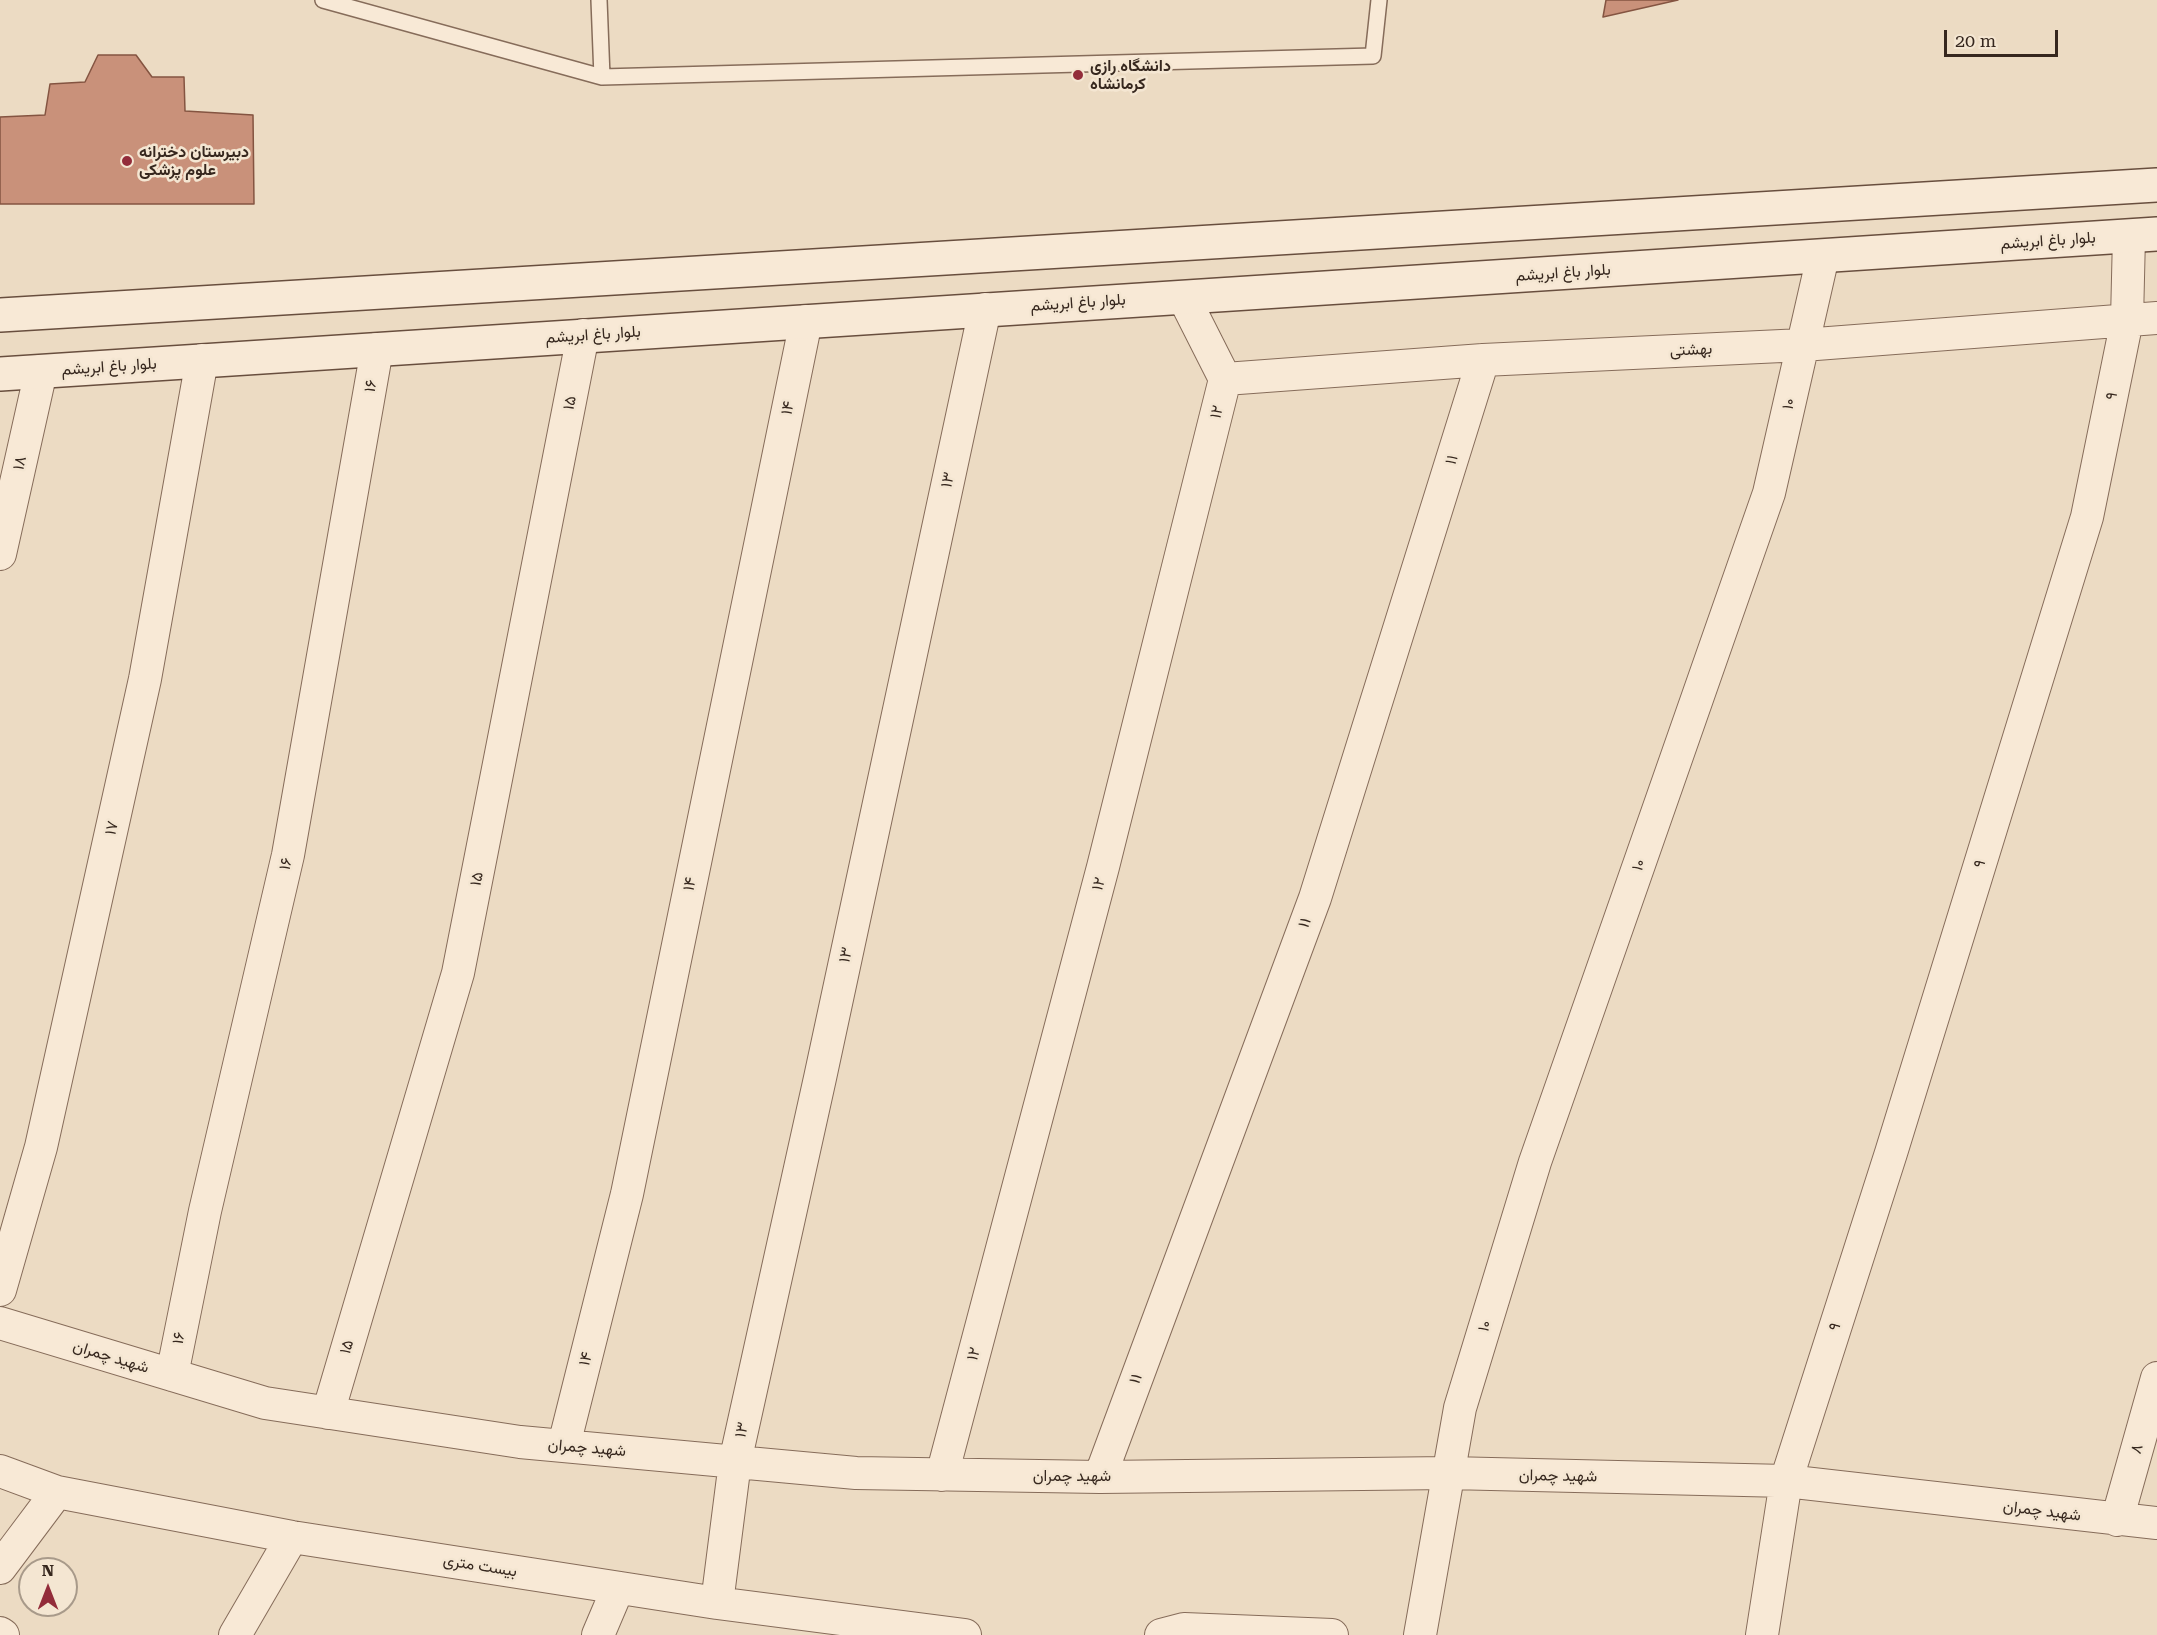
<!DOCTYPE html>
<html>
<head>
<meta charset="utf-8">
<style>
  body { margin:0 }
  #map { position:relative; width:2157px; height:1635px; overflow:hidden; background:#ecdbc3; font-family:"Roboto Serif",serif }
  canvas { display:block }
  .north { position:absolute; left:18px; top:1557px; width:60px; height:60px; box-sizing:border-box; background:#f4e6d2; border:2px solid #a89a8a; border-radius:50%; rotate:0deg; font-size:16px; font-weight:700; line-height:24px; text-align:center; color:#36271e }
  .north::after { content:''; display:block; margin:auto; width:21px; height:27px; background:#932c3a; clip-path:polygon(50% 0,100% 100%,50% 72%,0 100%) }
  .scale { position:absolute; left:1944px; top:30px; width:114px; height:27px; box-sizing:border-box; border:3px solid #36271e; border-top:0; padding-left:8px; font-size:18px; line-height:21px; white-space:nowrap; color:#36271e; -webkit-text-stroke:4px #f4e6d2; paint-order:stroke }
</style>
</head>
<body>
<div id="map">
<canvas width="2157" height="1635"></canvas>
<div class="north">N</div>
<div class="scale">20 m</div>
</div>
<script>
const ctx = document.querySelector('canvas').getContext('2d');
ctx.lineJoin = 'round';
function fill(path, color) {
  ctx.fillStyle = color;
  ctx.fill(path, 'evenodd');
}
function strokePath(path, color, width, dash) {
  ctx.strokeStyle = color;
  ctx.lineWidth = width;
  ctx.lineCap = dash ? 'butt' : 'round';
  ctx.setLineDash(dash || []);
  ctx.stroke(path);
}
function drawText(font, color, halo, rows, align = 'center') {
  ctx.font = font + ' "Roboto Serif",Vazirmatn,serif';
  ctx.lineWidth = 5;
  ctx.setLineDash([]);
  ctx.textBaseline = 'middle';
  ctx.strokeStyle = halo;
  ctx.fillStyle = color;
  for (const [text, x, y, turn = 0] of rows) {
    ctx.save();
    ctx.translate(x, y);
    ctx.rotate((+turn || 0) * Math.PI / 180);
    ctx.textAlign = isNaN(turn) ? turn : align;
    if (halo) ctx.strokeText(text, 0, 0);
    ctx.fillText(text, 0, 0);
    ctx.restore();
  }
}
const building = new Path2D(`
  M1606 0H1678L1603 17Z
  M98 55H136L152 77H184L185 111 253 115 254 204H0V117L45 115 50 84 85 82Z`);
fill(building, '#c9917a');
strokePath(building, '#845441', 1.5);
const service = new Path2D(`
  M323 0 602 77 1373 56 1379 0
  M599 0 602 77`);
const minor = new Path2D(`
  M1225 379 1483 360 1803 345 2157 318
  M0 554 41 371
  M0 1290 41 1147 145 679 202 360
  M0 1323 265 1403 520 1442 856 1473 1100 1477 1449 1473 1786 1481 2157 1523
  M172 1375 205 1211 288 855 377 349
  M328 1413 458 973 583 335
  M564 1445 627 1194 806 321
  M0 1471 57 1492 292 1537 717 1603 965 1635
  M942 1475 1103 867 1225 379 1184 298
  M1100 1477 1315 898 1483 360
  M2117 1520 2157 1378
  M0 1568 57 1492
  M717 1603 735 1462 820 1078 985 309
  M0 1633 3 1635
  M235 1635 292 1537
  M598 1635 618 1588
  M1161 1635 1184 1629 1332 1635
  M1420 1635 1460 1408 1535 1162 1769 493 1823 256
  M1762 1635 1786 1481 1891 1153 2087 517 2127 320 2129 236`);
const secondary = new Path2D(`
  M0 315 2157 185
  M0 374 2157 234`);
strokePath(service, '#866c5a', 18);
strokePath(minor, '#866c5a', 34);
strokePath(secondary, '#684e3e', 36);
strokePath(service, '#f8e9d6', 15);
strokePath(minor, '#f8e9d6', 32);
strokePath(secondary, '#f8e9d6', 33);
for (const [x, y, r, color] of [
  [1078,75,6,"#932c3a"],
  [127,161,6,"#932c3a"]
]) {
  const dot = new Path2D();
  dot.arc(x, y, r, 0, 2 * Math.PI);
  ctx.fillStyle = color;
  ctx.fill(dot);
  strokePath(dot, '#f4e6d2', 2);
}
drawText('bold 16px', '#36271e', '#f4e6d2', [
  ["دانشگاه رازی",1090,66],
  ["کرمانشاه",1090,84],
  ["دبیرستان دخترانه",139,152],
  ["علوم پزشکی",139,170]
], 'left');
drawText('16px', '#36271e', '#f4e6d2', [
  ["بلوار باغ ابریشم",2048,241,-4],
  ["بلوار باغ ابریشم",1563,273,-4],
  ["بلوار باغ ابریشم",1078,303,-4],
  ["بلوار باغ ابریشم",593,335,-4],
  ["بهشتی",1691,350,-3],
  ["بلوار باغ ابریشم",109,367,-4],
  ["۱۶",371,386,-80],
  ["۹",2112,396,-79],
  ["۱۵",570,403,-79],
  ["۱۰",1789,404,-77],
  ["۱۴",788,408,-78],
  ["۱۲",1217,412,-76],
  ["۱۱",1452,460,-73],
  ["۱۸",20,463,-77],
  ["۱۳",948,480,-78],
  ["۱۷",112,828,-77],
  ["۱۶",286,864,-77],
  ["۹",1980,864,-73],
  ["۱۰",1639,865,-71],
  ["۱۵",477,879,-79],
  ["۱۴",690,884,-78],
  ["۱۲",1099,884,-75],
  ["۱۱",1305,923,-70],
  ["۱۳",846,955,-78],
  ["۱۰",1485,1326,-73],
  ["۹",1835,1327,-72],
  ["۱۶",179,1338,-79],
  ["۱۵",347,1347,-73],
  ["۱۲",974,1354,-75],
  ["شهید چمران",111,1357,17],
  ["۱۴",586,1359,-76],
  ["۱۱",1136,1379,-70],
  ["۱۳",742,1430,-78],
  ["شهید چمران",587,1448,5],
  ["۸",2137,1449,-74],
  ["شهید چمران",1072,1476],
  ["شهید چمران",1558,1476,1],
  ["شهید چمران",2042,1511,7],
  ["بیست متری",480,1566,9]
]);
</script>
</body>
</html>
